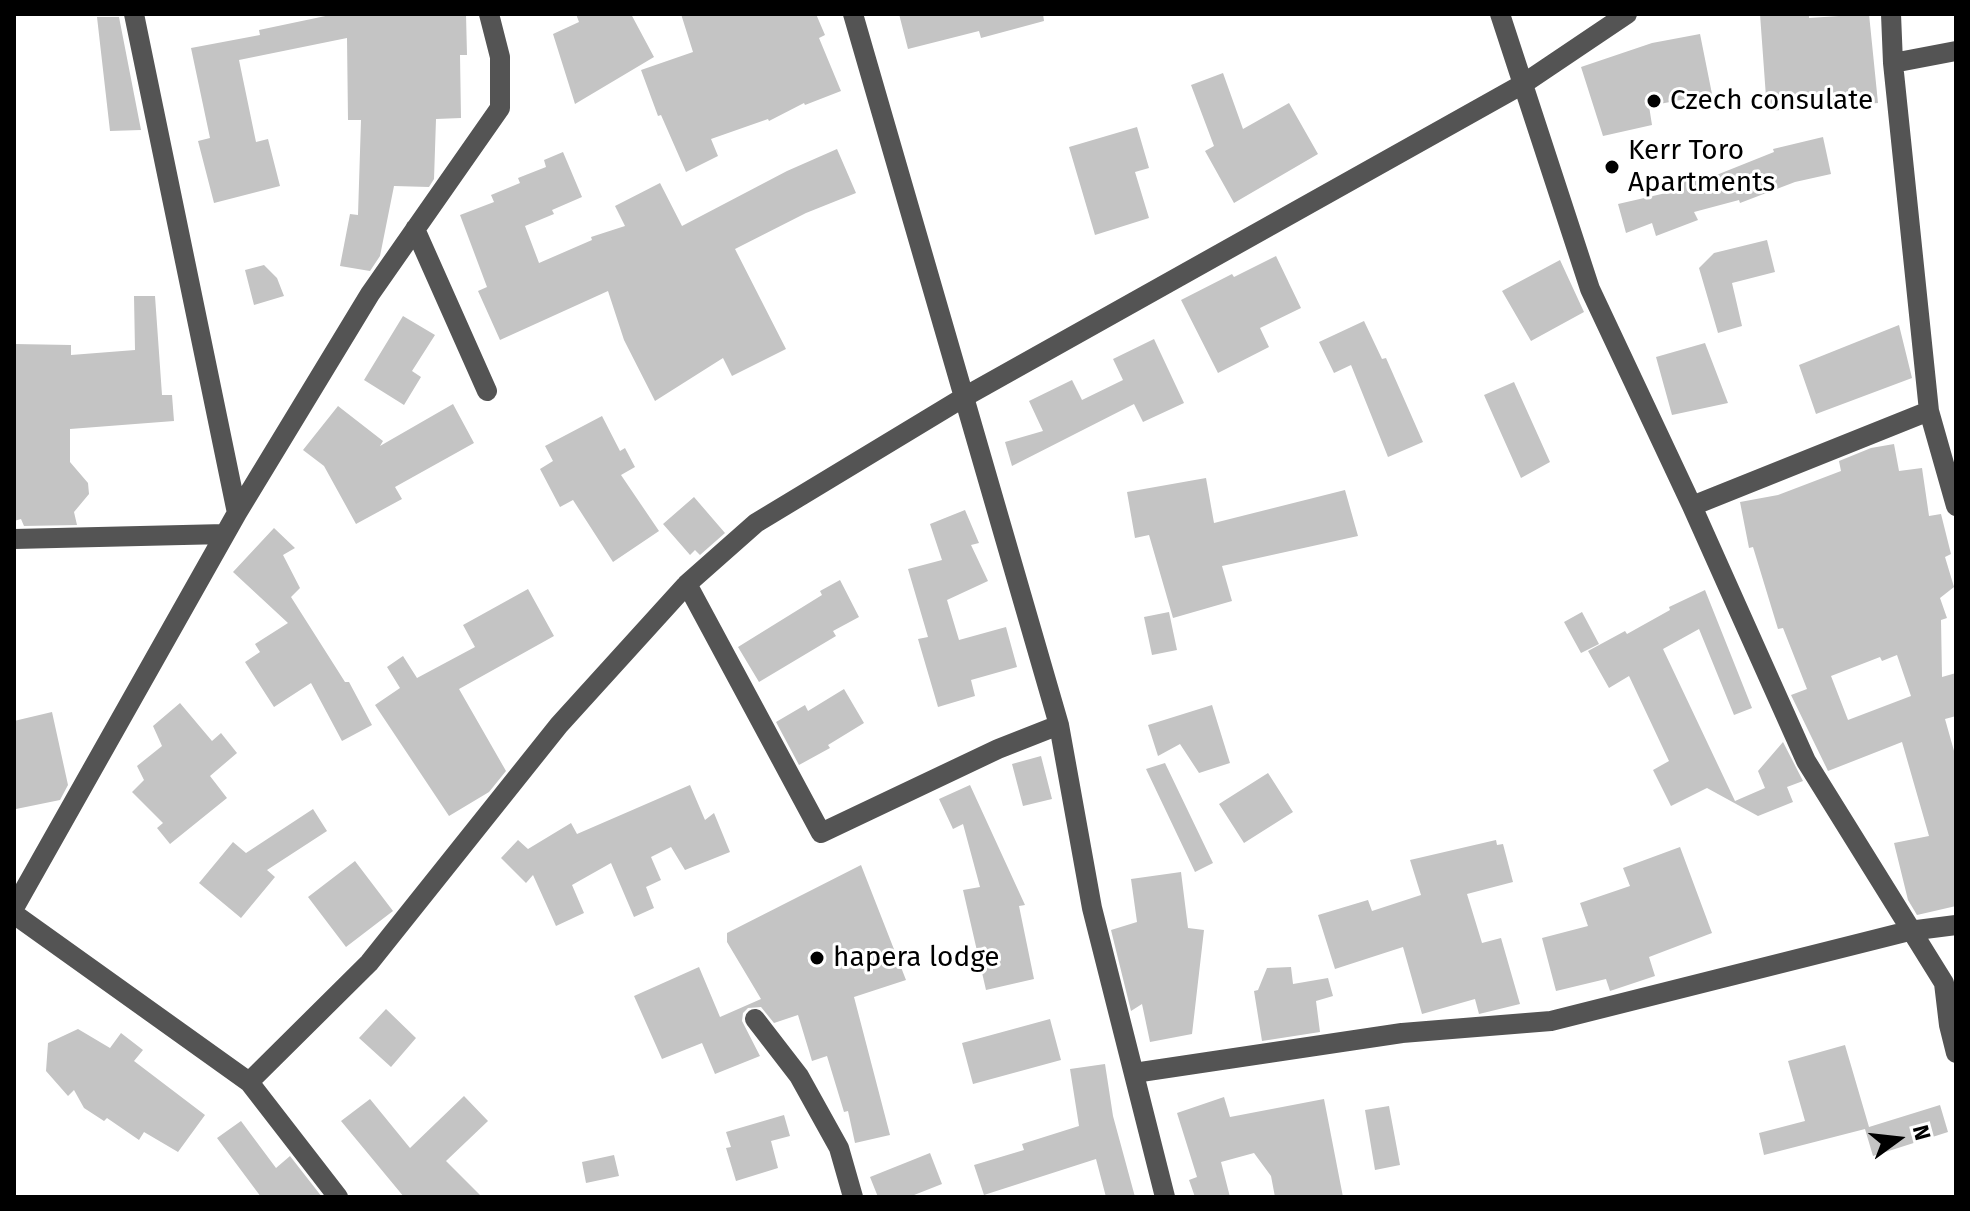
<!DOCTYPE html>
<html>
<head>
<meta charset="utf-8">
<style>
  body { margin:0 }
  #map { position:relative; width:1970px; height:1211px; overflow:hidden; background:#fff; font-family:"Fira Sans",sans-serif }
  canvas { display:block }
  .frame { position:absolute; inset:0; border:16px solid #000; pointer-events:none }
  .north { position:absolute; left:1858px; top:1099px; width:80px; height:80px; -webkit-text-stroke:6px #fff; paint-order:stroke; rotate:75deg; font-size:22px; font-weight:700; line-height:32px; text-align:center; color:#000 }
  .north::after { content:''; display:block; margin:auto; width:28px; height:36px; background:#000; clip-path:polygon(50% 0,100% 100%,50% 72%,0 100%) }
</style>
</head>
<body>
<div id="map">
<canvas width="1970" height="1211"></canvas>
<div class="frame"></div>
<div class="north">N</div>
</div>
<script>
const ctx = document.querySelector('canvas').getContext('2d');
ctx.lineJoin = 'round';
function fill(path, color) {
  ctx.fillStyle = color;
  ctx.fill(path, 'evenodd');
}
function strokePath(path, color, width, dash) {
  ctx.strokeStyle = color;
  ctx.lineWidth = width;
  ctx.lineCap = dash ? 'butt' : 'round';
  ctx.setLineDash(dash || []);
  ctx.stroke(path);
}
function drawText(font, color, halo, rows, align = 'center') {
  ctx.font = font + ' "Fira Sans",sans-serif';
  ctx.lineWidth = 6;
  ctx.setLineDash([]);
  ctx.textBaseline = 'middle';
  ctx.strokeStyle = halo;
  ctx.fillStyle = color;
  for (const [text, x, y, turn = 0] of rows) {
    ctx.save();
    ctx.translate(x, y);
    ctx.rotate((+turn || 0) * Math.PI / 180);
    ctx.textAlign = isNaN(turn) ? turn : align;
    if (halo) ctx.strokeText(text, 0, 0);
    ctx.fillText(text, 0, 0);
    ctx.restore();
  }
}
fill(new Path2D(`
  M335 14H466L467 55H460L461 118 436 119 434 179 429 187 394 186 380 256 370 271 340 266 350 214 358 215 361 120H348L347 38 239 60 256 142 268 139 280 186 214 203 198 141 210 138 191 48 260 35 259 30Z
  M576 14H631L654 57 575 104 553 34 579 22Z
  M681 14H816L825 35 819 38 841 91 805 105 804 103 769 121 768 119 711 139 718 156 686 172 661 115 658 116 641 70 693 52Z
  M899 14H1043L1044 21 981 38 979 31 908 49Z
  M1760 14H1809V18L1869 14 1878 103 1767 111Z
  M97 17H119L141 130 110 131Z
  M1700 34 1712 94 1649 106 1652 125 1603 136 1581 67 1652 43Z
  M1223 73 1243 129 1289 103 1318 154 1234 203 1205 151 1214 146 1191 85Z
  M1137 127 1149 168 1135 172 1149 218 1095 235 1069 147Z
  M1823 137 1831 174 1795 182 1740 203 1739 200 1694 212 1698 220 1656 236 1652 223 1626 233 1618 204 1666 193 1665 186 1708 174 1709 178 1774 152 1773 149Z
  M837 149 856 193 806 213 735 249 786 349 732 376 723 358 655 401 624 340 608 291 500 340 478 291 487 287 460 215 494 202 491 195 520 183 518 178 546 167 544 160 563 152 582 197 552 210 554 214 525 226 539 263 592 240 591 237 625 226 615 206 660 183 682 226 787 171Z
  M1767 240 1775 272 1732 283 1742 326 1718 333 1699 268 1714 253Z
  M1276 256 1301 308 1260 328 1269 347 1218 373 1181 300 1232 274 1234 277Z
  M1560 260 1584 312 1531 341 1502 291Z
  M264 265 277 278 284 296 254 305 245 270Z
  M134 296H155L162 395H172L174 421 70 429V462L88 483 89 494 74 512 77 525 24 526 21 519 14 521V344L71 345V355L135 350Z
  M403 316 435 335 412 371 421 377 404 405 364 380Z
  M1364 321 1382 359 1386 358 1423 442 1388 457 1351 365 1334 373 1319 342Z
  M1899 325 1912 378 1816 414 1799 365Z
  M1154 339 1184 403 1143 422 1134 404 1012 466 1005 442 1043 431 1029 401 1072 380 1082 400 1123 380 1113 359Z
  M1705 343 1728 403 1672 415 1656 357Z
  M1514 382 1550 462 1521 478 1484 395Z
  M453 404 474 443 395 487 402 499 356 524 324 466 303 450 338 406 383 441 380 446Z
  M602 416 620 451 625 448 635 467 621 475 659 531 613 562 573 500 560 507 540 469 553 461 545 446Z
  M1894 444 1899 471 1922 468 1929 516 1941 514 1951 554 1945 557 1954 587 1940 598 1947 618 1941 620 1942 677 1956 673V716L1945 719 1956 758V906L1917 915 1908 900 1894 843 1929 836 1902 742 1828 771 1791 695 1807 689 1783 628 1778 629 1753 547 1749 548 1740 502 1778 495 1841 471 1839 461 1871 448ZM1897 655 1911 696 1848 720 1831 676 1880 657 1882 661Z
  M1206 478 1214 523 1345 490 1358 536 1222 566 1232 601 1173 618 1149 535 1135 538 1127 492Z
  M694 497 725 533 700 555 695 550 690 555 663 524Z
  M965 510 979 543 971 545 988 581 947 600 959 640 1006 627 1017 667 971 680 975 696 938 707 918 639 928 637 908 569 942 560 930 524Z
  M274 528 295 548 283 555 300 588 291 597 345 682H349L372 725 342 741 311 683 274 707 245 662 260 652 255 644 288 623 233 572Z
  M840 580 859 617 833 631 836 636 759 682 738 647 822 595 820 591Z
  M528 589 554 636 459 689 506 771 489 792 449 816 375 705 400 688 387 667 403 656 417 678 475 647 463 625Z
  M1705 590 1752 708 1734 715 1699 629 1663 649 1735 801 1765 788 1758 771 1783 742 1803 781 1787 787 1793 802 1758 816 1707 788 1671 806 1653 770 1669 761 1629 676 1609 688 1588 651 1625 631 1627 634 1670 610 1669 607Z
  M1169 612 1177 650 1152 655 1144 617Z
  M1582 612 1599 644 1581 653 1564 622Z
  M844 689 864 723 828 745 830 748 799 765 776 722 805 705 808 711Z
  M180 703 212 741 221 733 237 753 210 776 227 798 170 844 157 828 163 823 132 792 144 780 137 766 162 746 153 726Z
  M1212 705 1230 763 1199 773 1180 744 1158 756 1148 725Z
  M52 712 68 785 60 800 16 809 14 799V721Z
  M1041 756 1052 799 1023 806 1012 764Z
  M1165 763 1213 863 1195 872 1146 769Z
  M1268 773 1293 812 1244 843 1219 804Z
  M690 785 705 820 714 813 730 852 685 870 671 847 651 857 661 880 646 887 654 908 634 917 611 863 572 885 584 913 556 926 533 875 526 883 501 858 518 840 528 849 571 823 577 834Z
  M970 785 1025 905 1019 906 1034 979 986 990 963 890 980 887 963 824 953 829 939 799Z
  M313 809 327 831 267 870 275 877 241 918 199 883 233 842 246 853Z
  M1496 840 1497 845 1503 844 1513 882 1467 894 1482 943 1501 938 1520 1004 1479 1014 1475 999 1422 1014 1403 947 1335 969 1318 915 1368 900 1372 911 1421 895 1410 860Z
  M1680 847 1712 933 1649 957 1655 976 1610 991 1606 979 1556 991 1542 938 1588 926 1580 903 1630 886 1623 868Z
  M355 861 393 911 346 947 308 897Z
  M861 865 906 980 854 997 890 1135 855 1143 848 1111 844 1112 827 1056 812 1061 798 1015 774 1023 761 1007 748 1008 743 1013 742 1021 760 1056 715 1074 702 1043 662 1059 634 996 699 967 720 1017 761 999 727 942V933Z
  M1181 872 1188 928 1204 930 1192 1034 1150 1042 1142 1004 1131 1011 1111 930 1137 922 1131 879Z
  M1291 967 1293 984 1328 978 1333 996 1316 1001 1320 1032 1262 1041 1254 991 1258 990 1267 968Z
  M386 1009 416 1038 391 1067 359 1038Z
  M1050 1019 1061 1060 973 1084 962 1043Z
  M78 1029 110 1048 121 1033 143 1050 134 1061 205 1115 178 1152 144 1132 139 1140 107 1118 104 1121 84 1108 74 1090 68 1096 46 1071 48 1043Z
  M1845 1045 1869 1127 1940 1105 1948 1132 1873 1156 1865 1129 1764 1155 1759 1133 1805 1121 1788 1061Z
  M1105 1064 1113 1116 1135 1197H1106L1096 1159 984 1195 974 1165 1024 1150 1022 1144 1079 1126 1070 1069Z
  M464 1096 488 1121 446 1161 482 1197H404L341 1121 370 1099 410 1148Z
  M1224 1097 1230 1117 1324 1099 1343 1197H1275L1271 1176 1254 1153 1221 1162 1230 1197H1195L1189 1180 1197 1177 1177 1113Z
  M1389 1106 1400 1165 1375 1170 1365 1110Z
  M784 1115 790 1136 771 1141 778 1168 736 1181 726 1148 731 1147 726 1132Z
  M241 1121 276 1168 290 1156 322 1197H261L217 1138Z
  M930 1153 942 1184 909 1197H878L870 1177Z
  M614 1155 619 1176 586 1183 582 1162Z`), '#c4c4c4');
strokePath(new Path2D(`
  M134 14 237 513
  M853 14 1059 725 1092 908 1165 1197
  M1500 14 1590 289 1692 506 1806 761 1944 983 1949 1025 1956 1053
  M1891 14 1893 63 1929 411 1956 506
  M1893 63 1956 51
  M415 229 487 391
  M1692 506 1929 411
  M14 539 225 534
  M687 584 821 833 998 749 1059 725
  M14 908 237 513 370 294 500 108V57L489 14
  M14 914 249 1082 338 1197
  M755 1019 799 1076 839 1148 853 1197
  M1134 1073 1402 1033 1551 1021 1909 931 1956 925
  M249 1082 369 963 559 725 687 584 756 523 966 396 1523 84 1627 14`), '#545454', 20);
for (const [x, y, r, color] of [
  [1654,101,8,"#000"],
  [1612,167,8,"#000"],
  [817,958,8,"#000"]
]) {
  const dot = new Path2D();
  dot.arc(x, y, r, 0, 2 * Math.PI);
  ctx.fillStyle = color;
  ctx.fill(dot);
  strokePath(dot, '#fff', 3);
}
drawText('28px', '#000', '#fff', [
  ["Czech consulate",1670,101],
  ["Kerr Toro",1628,151],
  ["Apartments",1628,183],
  ["hapera lodge",833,958]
], 'left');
</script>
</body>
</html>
